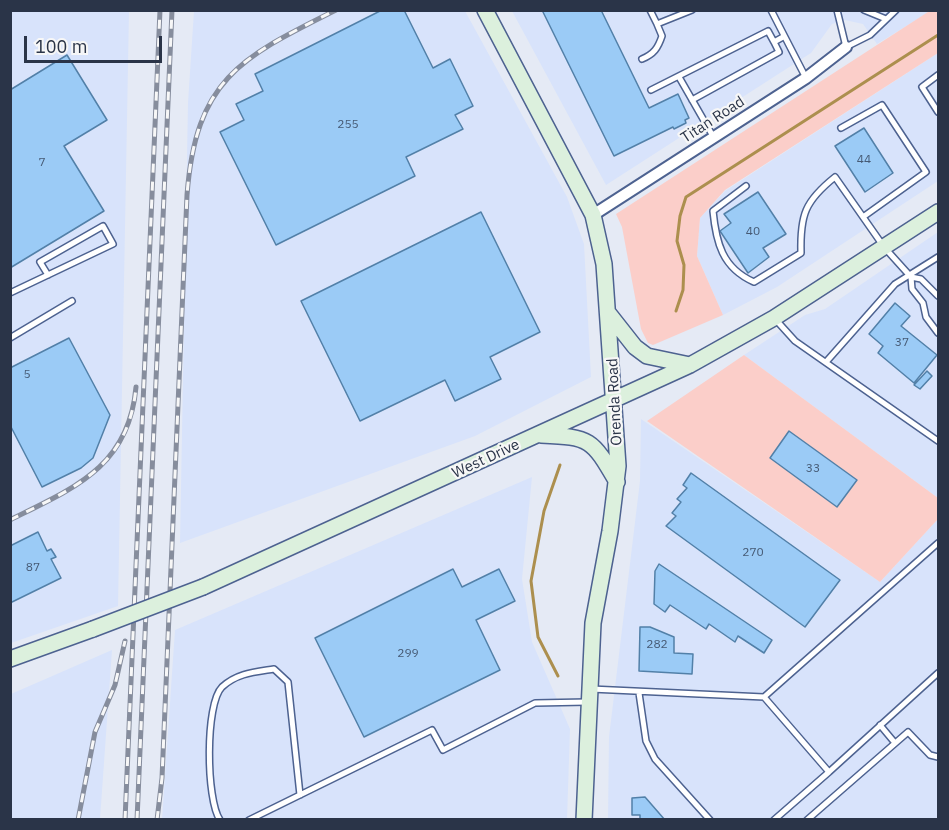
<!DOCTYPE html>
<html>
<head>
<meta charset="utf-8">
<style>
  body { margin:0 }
  #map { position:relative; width:949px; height:830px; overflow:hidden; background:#e5eaf5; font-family:"IBM Plex Sans",sans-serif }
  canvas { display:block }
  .frame { position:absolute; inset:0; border:12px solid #2a3448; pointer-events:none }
  .scale { position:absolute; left:24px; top:36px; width:138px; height:27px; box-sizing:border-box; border:3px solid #2a3448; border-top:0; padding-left:8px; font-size:18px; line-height:21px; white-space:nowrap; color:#2a3448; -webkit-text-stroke:4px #f7f7f7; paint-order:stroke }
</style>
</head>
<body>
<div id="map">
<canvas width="949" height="830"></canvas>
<div class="frame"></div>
<div class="scale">100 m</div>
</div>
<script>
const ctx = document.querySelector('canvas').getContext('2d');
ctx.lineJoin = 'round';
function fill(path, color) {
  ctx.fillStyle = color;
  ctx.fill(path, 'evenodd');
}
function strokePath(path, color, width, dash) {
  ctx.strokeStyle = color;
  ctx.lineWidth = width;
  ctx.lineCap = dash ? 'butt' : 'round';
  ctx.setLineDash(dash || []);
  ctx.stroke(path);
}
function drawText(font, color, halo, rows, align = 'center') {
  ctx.font = font + ' "IBM Plex Sans",sans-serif';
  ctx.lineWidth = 4.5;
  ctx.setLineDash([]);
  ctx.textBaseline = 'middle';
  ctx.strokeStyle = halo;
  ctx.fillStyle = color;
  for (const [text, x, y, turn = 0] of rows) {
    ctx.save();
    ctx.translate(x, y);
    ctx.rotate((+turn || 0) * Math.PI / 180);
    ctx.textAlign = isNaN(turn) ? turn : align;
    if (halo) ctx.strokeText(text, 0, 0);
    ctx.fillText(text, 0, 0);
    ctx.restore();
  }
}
fill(new Path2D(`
  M11 11H129L118 606 11 643Z
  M194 11H465L567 197 584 244 591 377 475 436 180 543 188 103Z
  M512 11H931L877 44 863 24 845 20 832 24 811 53 606 185Z
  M938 53V181L777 287 723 315 697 256 700 218 725 191Z
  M938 232V498L744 355 805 315 825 309Z
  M641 419 880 582 938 519V819H608L609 737 640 481Z
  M532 477 522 579 532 642 570 729 567 819 162 820 175 630Z
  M112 650 100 819H11V694Z`), '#d8e3fb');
fill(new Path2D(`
  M931 10 938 11V53L725 190 700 218 697 256 723 315 653 345 648 343 641 329 622 227 616 214Z
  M744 355 938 498V519L880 582 647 421Z`), '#fbcec9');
strokePath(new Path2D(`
  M676 311 683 290 684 265 677 241 680 216 686 197 938 35
  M558 676 538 637 531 581 544 511 560 465`), '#ac8f4e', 3);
const building = new Path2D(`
  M382 10H404L433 68 450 59 473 106 455 115 463 129 406 157 415 176 276 245 220 132 244 120 236 104 263 91 255 74Z
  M542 10H601L649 108 678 94 689 118 685 120 686 123 674 129 673 127 614 156Z
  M67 55 107 120 64 146 104 211 10 268V90Z
  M864 128 893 173 865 192 835 146Z
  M758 192 786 234 763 248 769 257 748 273 720 231 731 223 724 214Z
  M481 212 540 332 490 357 501 379 455 401 445 380 360 421 301 301Z
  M895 303 910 316 901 326 937 355 914 383 878 353 883 346 869 334Z
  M69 338 110 415 93 458 81 468 42 487 10 425V368Z
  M927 371 932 376 920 389 914 385Z
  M789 431 857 480 837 507 770 458Z
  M691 473 840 580 805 627 666 526 676 516 672 513 681 502 677 499 687 488 683 485Z
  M38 532 47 551 51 549 56 557 51 559 61 578 10 603V546Z
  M659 564 772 640 764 653 738 636 735 642 709 624 706 629 670 605 665 612 654 604 655 571Z
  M453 569 462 587 499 569 515 601 476 620 500 670 364 737 315 638Z
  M640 627H650L674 637V653L693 654 692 674 639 671Z
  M645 797 665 820H640V815H632V798Z`);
fill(building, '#9bcbf6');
strokePath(building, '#5280a8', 1.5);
const lane = new Path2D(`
  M650 10 657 24 692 10
  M771 10 806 78
  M837 10 846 47 870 35 896 10
  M864 10 886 19
  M642 59C654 54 658 48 662 36L657 24
  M938 75 922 87 938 112
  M679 77 714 138
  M651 90 768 31 774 42 783 37
  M692 100 779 52 774 42
  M841 128 882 105 926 172 863 217
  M746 186 713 211C716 242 722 268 754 282L801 253C800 215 805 201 835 177L884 247 911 277 912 289 923 303 926 317 938 333
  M911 277 921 279 938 296
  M10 293 113 244 103 226 40 262 48 275
  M776 320 795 341 938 441
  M10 338 72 301
  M826 362 895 284 938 257
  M591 689 764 697 938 543
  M639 693 646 741 655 759 710 820
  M764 697 829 772 774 820
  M880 725 895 743
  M829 772 938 673
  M220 820C206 800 205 704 222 687 237 673 255 672 274 669L288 682 300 795
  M249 820 432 730 443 750 535 703 587 702
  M807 820 908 732 930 755 938 757`);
const street = new Path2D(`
  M593 215 806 78 846 47`);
const secondary = new Path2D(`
  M485 10 593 215 604 264 618 466 610 531 593 623 584 820
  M609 314 635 347 647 356 690 365
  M541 435C591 437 592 439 617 482
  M203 587 690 365 774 318 938 212
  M10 659 93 629`);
strokePath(lane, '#4d6290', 8);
strokePath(street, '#4d6290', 14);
strokePath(secondary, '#4d6290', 18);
strokePath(lane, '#fff', 5);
strokePath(street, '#fff', 10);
strokePath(secondary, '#dcf0dd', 15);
const rail = new Path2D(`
  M10 520C74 488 129 467 136 387
  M78 820 95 732 115 685 125 641
  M125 820 160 10
  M137 820 172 10
  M157 820 162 778 187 195C196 79 240 58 336 10`);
strokePath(rail, '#868d9d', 5);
strokePath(rail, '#f7f7f7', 3, [9]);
const secondaryBridge = new Path2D(`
  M93 629 203 587`);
strokePath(secondaryBridge, '#4d6290', 18, []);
strokePath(secondaryBridge, '#dcf0dd', 15);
drawText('12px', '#465a74', null, [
  ["255",348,125],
  ["44",864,160],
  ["7",42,163],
  ["40",753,232],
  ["37",902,343],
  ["5",27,375],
  ["33",813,469],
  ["270",753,553],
  ["87",33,568],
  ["282",657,645],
  ["299",408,654]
]);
drawText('15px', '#2a3448', '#f7f7f7', [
  ["Titan Road",713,120,-33],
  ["Orenda Road",615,402,-93],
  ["West Drive",486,459,-25]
]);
</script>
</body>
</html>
